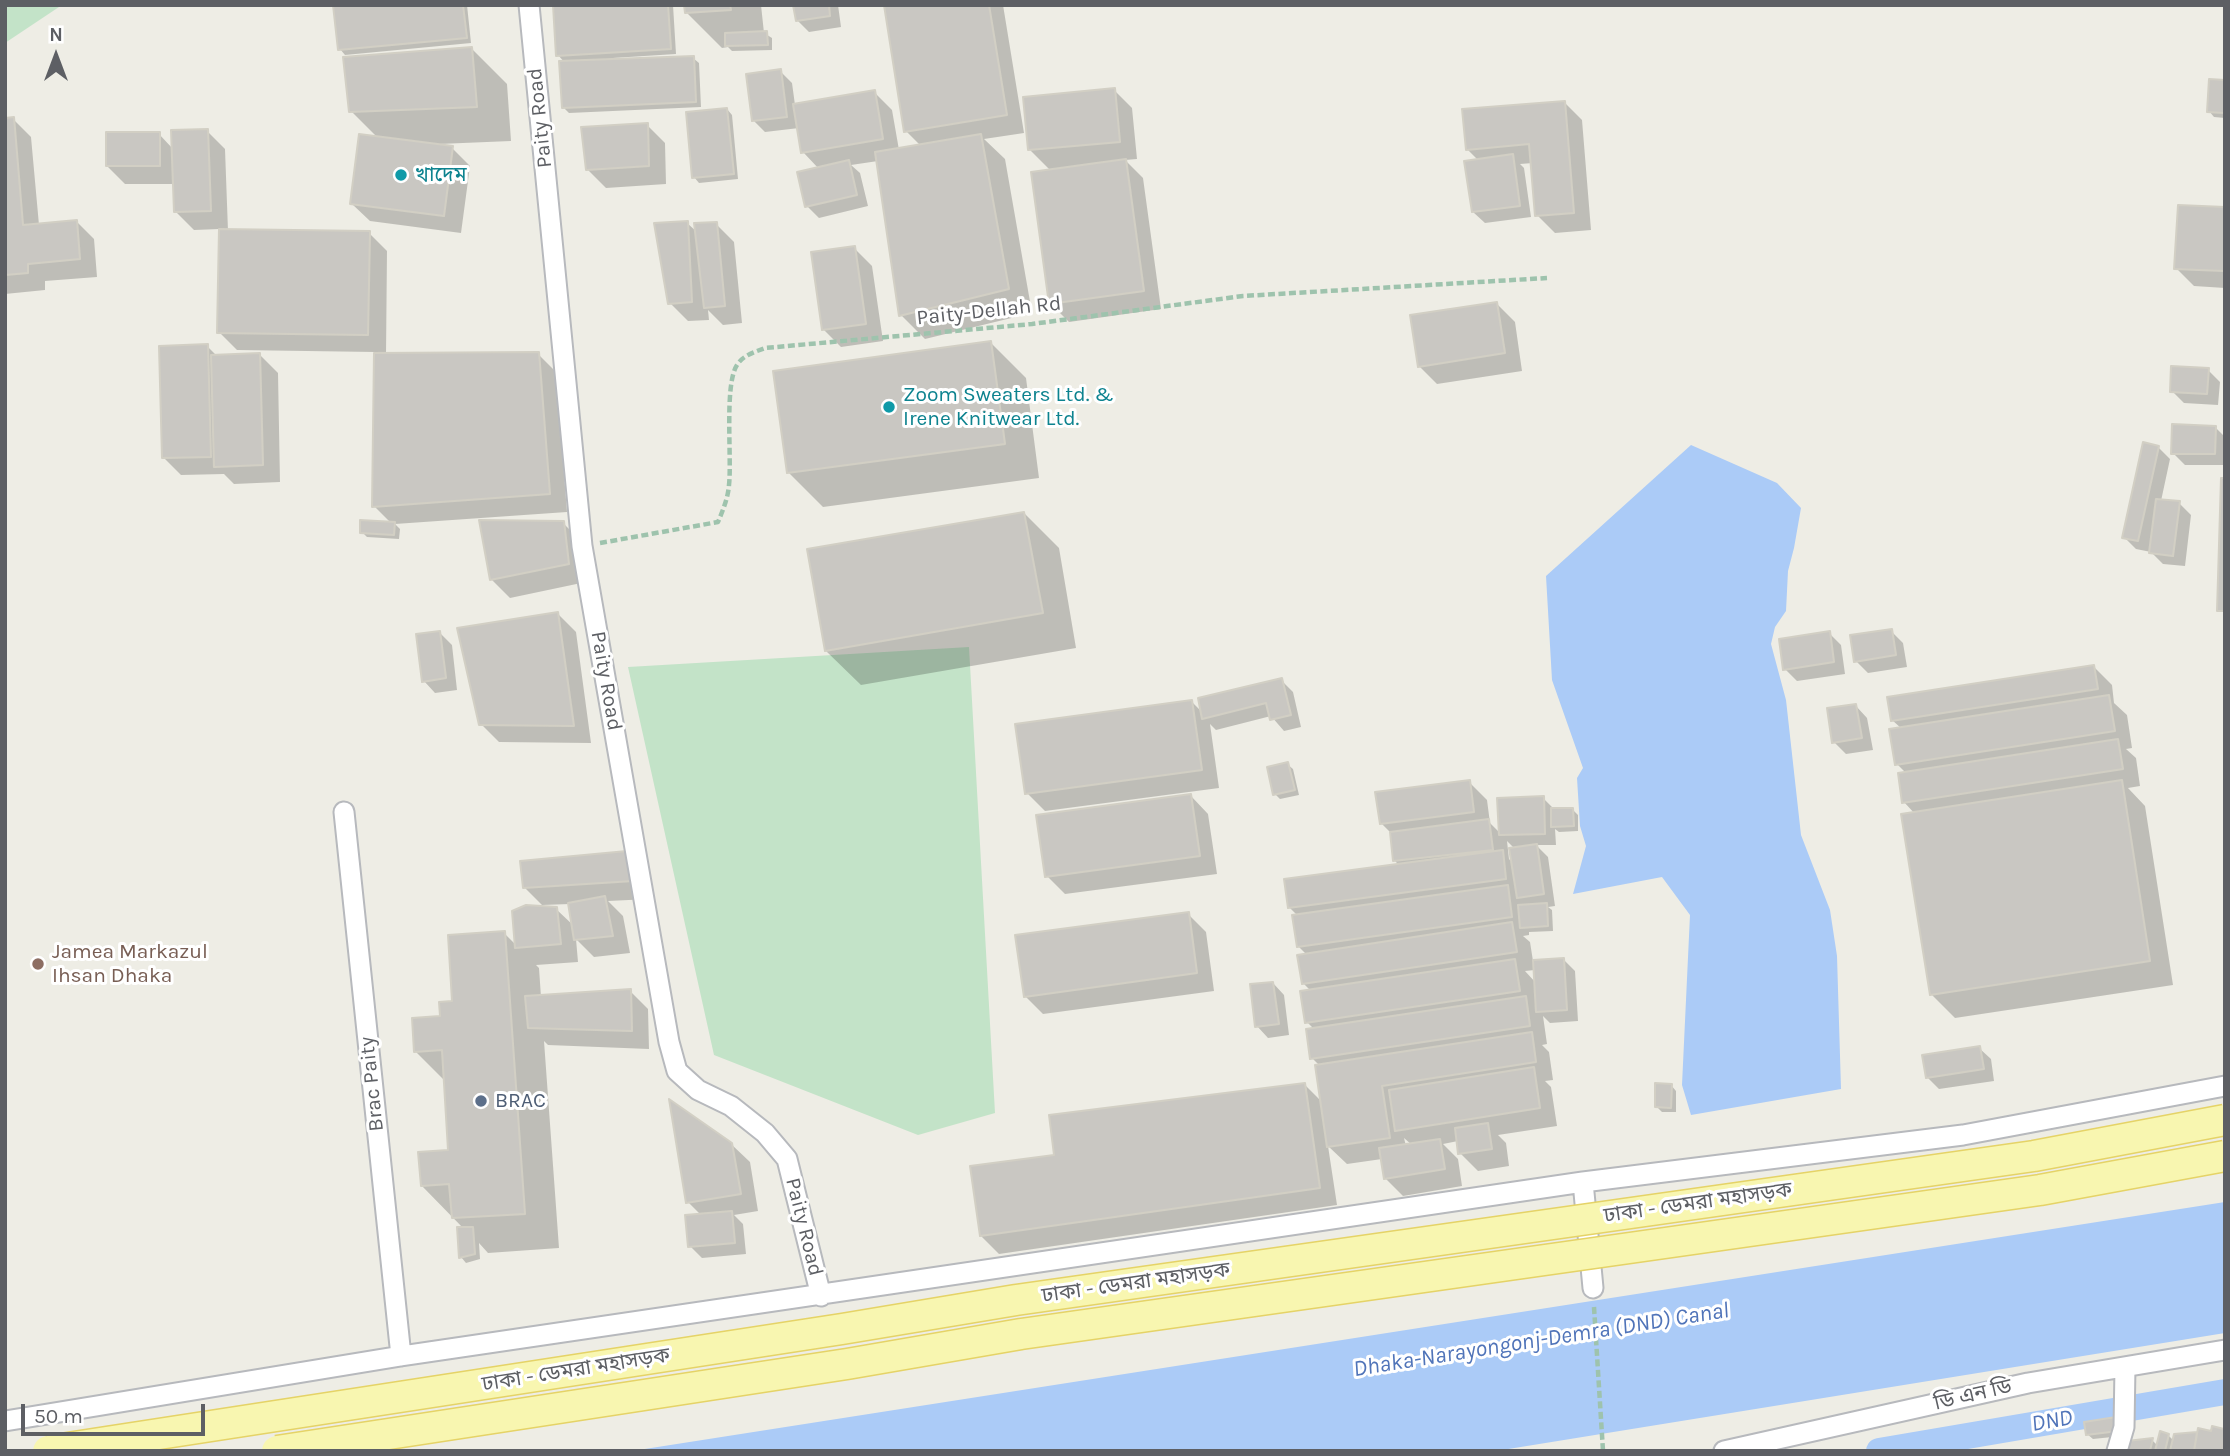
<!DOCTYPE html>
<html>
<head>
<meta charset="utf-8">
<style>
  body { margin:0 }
  #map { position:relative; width:2230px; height:1456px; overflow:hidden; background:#eeede5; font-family:Karla,sans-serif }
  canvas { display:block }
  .frame { position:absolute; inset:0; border:7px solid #5d5f64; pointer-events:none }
  .north { position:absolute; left:21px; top:21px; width:70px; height:70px; -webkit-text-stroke:5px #fff; paint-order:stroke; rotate:0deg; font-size:19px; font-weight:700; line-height:28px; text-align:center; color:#5d5f64 }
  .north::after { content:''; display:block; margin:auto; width:24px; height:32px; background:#5d5f64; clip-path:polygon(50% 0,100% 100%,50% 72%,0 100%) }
  .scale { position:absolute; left:21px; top:1404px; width:184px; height:32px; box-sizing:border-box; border:4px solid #5d5f64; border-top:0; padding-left:9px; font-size:21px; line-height:24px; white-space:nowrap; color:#5d5f64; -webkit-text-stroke:5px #fff; paint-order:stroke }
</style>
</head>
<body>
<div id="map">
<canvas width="2230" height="1456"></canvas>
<div class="frame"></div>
<div class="north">N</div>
<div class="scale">50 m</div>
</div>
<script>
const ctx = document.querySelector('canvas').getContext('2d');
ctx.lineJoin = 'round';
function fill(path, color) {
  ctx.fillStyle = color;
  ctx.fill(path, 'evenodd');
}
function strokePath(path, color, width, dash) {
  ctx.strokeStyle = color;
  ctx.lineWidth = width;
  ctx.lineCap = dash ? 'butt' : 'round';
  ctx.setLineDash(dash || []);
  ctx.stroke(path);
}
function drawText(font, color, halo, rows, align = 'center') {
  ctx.font = font + ' Karla,"Noto Sans Bengali",sans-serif';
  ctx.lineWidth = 6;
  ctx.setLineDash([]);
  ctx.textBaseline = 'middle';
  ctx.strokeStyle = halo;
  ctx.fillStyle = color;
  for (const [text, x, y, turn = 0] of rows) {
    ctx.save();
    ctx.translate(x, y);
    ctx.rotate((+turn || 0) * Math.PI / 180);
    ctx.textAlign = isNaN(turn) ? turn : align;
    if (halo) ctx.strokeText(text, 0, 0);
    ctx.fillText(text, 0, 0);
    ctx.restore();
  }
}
fill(new Path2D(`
  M5 5H62L5 43Z
  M969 647 995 1113 918 1135 714 1055 628 667Z`), '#c3e3c8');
fill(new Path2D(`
  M1691 445 1777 483 1801 508 1794 548 1788 571 1786 611 1775 627 1771 644 1786 700 1801 835 1830 910 1837 956 1841 1089 1691 1115 1682 1085 1690 915 1662 877 1573 894 1586 846 1580 826 1577 778 1583 768 1552 680 1546 576Z
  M2225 1202V1333L1496 1451H632Z`), '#abcbf7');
fill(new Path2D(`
  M335 5H467L471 43 345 55 340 49Z
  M555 5H673L676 54 613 58 614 61 693 58 699 63 701 107 569 113 563 107 565 63 558 55Z
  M686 5H761L764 33 772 38V50L732 51 728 47 722 48 687 13Z
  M795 5H838L841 27 809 32 797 20Z
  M885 5H1003L1024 133 984 139 1005 159 1032 313 925 339 901 315 878 161 851 165 860 173 868 206 819 218 807 206 819 169 803 152 799 128 765 132 754 121 780 71 792 83 795 105 874 92 892 110 899 150 921 146 906 131Z
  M472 49 507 84 511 141 439 144V146L452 148 470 166 461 233 370 221 352 204 378 138 351 111Z
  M2225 82V118L2214 117 2209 111Z
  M1114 90 1132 108 1137 159 1125 160 1143 178 1161 309 1069 322 1051 304V171L1030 150Z
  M1564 102 1582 120 1591 230 1555 233 1537 215 1533 163 1520 164 1524 168 1531 217 1485 223 1473 212 1479 161 1467 149Z
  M727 109 732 115 738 179 699 183 694 177Z
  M5 119H13L31 137 39 225 76 221 94 239 97 277 45 281V290L5 294Z
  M647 125 665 143 666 184 606 188 588 170Z
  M207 131 225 149 228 231 369 233 387 251 386 355 538 354 556 372 567 512 395 524 400 529 399 539 367 537 362 532 392 524 374 506 375 352 237 350 219 332 220 229 194 230 176 212 175 184H125L107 166 159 134 173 149Z
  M2225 209V288L2194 286 2176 268Z
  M687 223 697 232 716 224 734 242 742 323 723 325 708 310 709 320 688 321 670 303Z
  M854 248 872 266 883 341 841 347 823 329Z
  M1497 304 1515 322 1522 371 1437 384 1419 366Z
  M991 343 1026 378 1039 478 823 507 788 472Z
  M207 346 217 356 260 355 278 373 280 482 234 484 224 474 181 475 163 457Z
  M2208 370 2220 382 2218 405 2184 403 2172 391Z
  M2215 427 2225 437V465H2185L2173 453Z
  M2158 447 2170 459 2161 501 2179 503 2191 515 2185 566 2163 564 2151 552 2136 549 2124 537Z
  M1024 513 1059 548 1076 648 861 685 826 651Z
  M563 523 581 541 586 582 510 598 492 580Z
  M558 614 576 632 591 743 499 742 481 724Z
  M1891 631 1903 643 1907 667 1868 673 1856 661Z
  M440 633 452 645 457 690 435 693 424 681Z
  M1829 633 1841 645 1845 674 1797 681 1785 669Z
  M2094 667 2112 685 2114 703 2127 715 2132 748 2126 749 2136 758 2140 786 2128 788 2145 806 2173 985 1955 1018 1931 994 1915 814 1904 802 1906 773 1897 764 1902 729 1892 720Z
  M1281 680 1293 692 1301 727 1284 731 1271 716 1216 730 1210 724 1219 788 1045 811 1027 793 1192 702 1203 713Z
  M1856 706 1867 718 1873 750 1846 754 1834 742Z
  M1287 764 1293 769 1299 795 1280 799 1275 794Z
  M1469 782 1487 800 1490 823 1500 833 1543 798 1555 810H1573L1578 815V831L1559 832 1555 829 1556 845H1536L1548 857 1555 906 1548 907 1552 910 1553 931 1529 932V935L1523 936 1530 942 1533 961 1563 959 1575 971 1578 1021 1550 1023 1543 1016 1547 1044 1542 1045 1549 1052 1553 1080 1545 1081 1551 1087 1557 1126 1498 1135 1506 1143 1509 1166 1478 1171 1460 1153 1458 1141 1443 1144 1458 1159 1462 1186 1403 1196 1385 1178 1382 1159 1347 1164 1328 1146 1337 1205 999 1254 981 1236 1056 1156 1305 1085 1322 1102 1320 1066 1312 1058 1314 1029 1307 1022 1311 991 1304 984 1307 955 1299 947 1298 916 1289 907 1400 866 1395 861 1392 834 1381 823ZM1507 841 1515 849 1514 864 1509 859ZM1535 970 1536 983 1525 971ZM1404 1138 1412 1145 1406 1146Z
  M1191 796 1208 814 1217 874 1065 894 1047 876Z
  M627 853 650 899 608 901 623 916 630 953 594 957 576 939 578 962 536 965 539 968 541 997 630 991 648 1009 649 1049 548 1045 544 1041 559 1248 488 1253 479 1243 480 1259 466 1263 461 1257 464 1229 422 1186 450 1151 445 1081 415 1051 454 1003 504 933 516 945 556 909 574 926 570 904 542 905 524 887Z
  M1188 914 1206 932 1214 991 1043 1014 1025 996Z
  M1273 983 1284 995 1289 1035 1268 1038 1257 1026Z
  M1979 1048 1991 1059 1994 1081 1939 1089 1927 1077Z
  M1671 1085 1676 1091V1112H1662L1656 1106Z
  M731 1144 750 1162 758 1211 734 1215 743 1224 746 1254 702 1258 690 1246 701 1215 688 1202Z
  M2115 1419 2122 1436 2093 1439 2087 1434Z
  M2212 1433 2225 1451H2126L2152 1440 2158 1446 2168 1435 2174 1441 2196 1434 2198 1436Z`), '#0003');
strokePath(new Path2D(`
  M1879 1451 2225 1392`), '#abcbf7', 26);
const building = new Path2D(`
  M333 5H463L467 38 338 50Z
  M553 5H668L671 49 556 56Z
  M684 5H730L731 10 685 13Z
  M793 5H829L830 16 796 21Z
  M884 5H989L1007 115 904 132Z
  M767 31 768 45 725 46V33Z
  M472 47 477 107 349 112 343 57Z
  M694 56 696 102 562 108 559 61Z
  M781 69 787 117 752 121 746 74Z
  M2209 79 2225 80 2224 113 2207 112Z
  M1115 88 1120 142 1028 150 1023 97Z
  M875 90 883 139 801 153 793 104Z
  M1565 101 1574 213 1535 216 1529 144 1466 150 1462 109Z
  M727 108 734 174 692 178 686 112Z
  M14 117 23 225 77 220 80 259 28 264V273L5 275V118Z
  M648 123 649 166 586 170 581 127Z
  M208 129 211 211 174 212 171 130Z
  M106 132H160V166H106Z
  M359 134 453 146 444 216 350 204Z
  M981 134 1009 289 899 316 875 152Z
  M1513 154 1520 206 1472 212 1464 161Z
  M1126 159 1144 291 1049 304 1031 172Z
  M849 160 857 195 805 207 797 172Z
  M2178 205 2225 207V271L2174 269Z
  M688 221 692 302 668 304 654 223Z
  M717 222 725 306 704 308 694 223Z
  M219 229 370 231 368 335 217 333Z
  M855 246 866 324 822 330 811 252Z
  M1497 302 1505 353 1418 367 1410 315Z
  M991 341 1005 444 787 473 773 371Z
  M208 344 211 457 162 458 159 346Z
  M539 352 550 494 372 507 374 353Z
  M260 353 263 465 214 467 211 355Z
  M2171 366 2209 368 2207 394 2170 392Z
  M2172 424 2216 426 2215 454H2171Z
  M2143 442 2159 446 2138 541 2122 538Z
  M2221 478H2225V611H2217Z
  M2156 499 2180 501 2173 556 2149 553Z
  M1024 512 1043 613 825 651 807 549Z
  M360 520 395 522 394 535 360 533Z
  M479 520 564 521 569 564 490 580Z
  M558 612 574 726 479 725 457 628Z
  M1892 629 1896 655 1854 662 1850 635Z
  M440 631 446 678 422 682 416 634Z
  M1830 631 1834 662 1783 670 1779 639Z
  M2094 665 2098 689 1891 721 1887 697Z
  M1282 678 1291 715 1270 720 1266 703 1202 719 1198 698Z
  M2109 695 2115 731 1895 765 1889 729Z
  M1192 700 1202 770 1025 794 1015 724Z
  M1856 704 1862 738 1832 743 1827 708Z
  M2118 739 2123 769 1902 803 1898 773Z
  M1288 762 1295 790 1273 795 1267 767Z
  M1470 780 1474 812 1380 824 1375 792Z
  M2122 780 2150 961 1930 995 1901 814Z
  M1191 794 1200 856 1045 877 1036 815Z
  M1544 796 1545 834 1499 835 1497 798Z
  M1551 808H1573L1574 826 1551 827Z
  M1489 819 1493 850 1393 861 1390 832Z
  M1537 844 1544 894 1517 898 1509 848Z
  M1503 850 1506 879 1288 908 1284 879Z
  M627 851 633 881 523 888 520 861Z
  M1508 885 1512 917 1297 947 1292 915Z
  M605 896 613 936 574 940 568 903Z
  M1547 903 1548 926 1520 928 1518 905Z
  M526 905 557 907 561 944 515 948 512 911Z
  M1189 912 1197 973 1024 997 1015 935Z
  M1512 922 1517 952 1302 984 1297 955Z
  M505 931 525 1214 452 1218 449 1184 421 1186 418 1152 448 1150 442 1050 414 1052 412 1018 440 1016 439 1002 452 1001 448 935Z
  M1564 958 1567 1010 1536 1012 1533 960Z
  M1515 959 1520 991 1305 1023 1300 991Z
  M1273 982 1279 1024 1255 1027 1250 984Z
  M631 989 632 1031 528 1028 525 996Z
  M1526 996 1530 1026 1310 1059 1306 1029Z
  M1532 1032 1536 1062 1382 1086 1390 1138 1327 1147 1315 1065Z
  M1980 1046 1984 1069 1926 1078 1922 1055Z
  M1534 1067 1540 1108 1395 1131 1389 1090Z
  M1305 1083 1320 1188 980 1236 970 1166 1054 1155 1049 1115Z
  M1655 1083 1672 1084 1671 1108 1655 1107Z
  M669 1099 732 1143 741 1194 686 1203Z
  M1488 1123 1492 1149 1458 1154 1455 1128Z
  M1440 1139 1445 1169 1384 1179 1379 1148Z
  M732 1211 735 1243 688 1247 685 1215Z
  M457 1227H473L475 1254 459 1258Z
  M2116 1417 2118 1431 2086 1435 2084 1422Z
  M2212 1426 2224 1429 2225 1427V1451H2194L2198 1428 2211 1431Z
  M2160 1431 2169 1434 2165 1451H2155Z
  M2197 1432 2194 1451H2170L2174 1434Z
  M2153 1438 2150 1451H2124L2127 1441Z`);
fill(building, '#c9c7c2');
strokePath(building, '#d2cfc4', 2);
const street = new Path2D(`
  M529 5 582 546 669 1042 677 1071 698 1090 731 1106 765 1133 787 1159 821 1296
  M344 812 401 1356
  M1583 1182 1593 1288
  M5 1421 401 1356 1583 1182 1963 1135 2225 1086
  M1724 1451 2028 1383 2225 1350
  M2117 1451 2124 1427 2125 1367`);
strokePath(street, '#b7b9bd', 23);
strokePath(new Path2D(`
  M600 543 718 522C723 510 728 498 729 485 732 458 724 385 737 365 743 355 755 352 765 348L1032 324 1243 296 1547 278
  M1594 1307 1603 1451`), '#9ec3ad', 4.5, [7, 3.5]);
strokePath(street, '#fff', 19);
const primaryBridge = new Path2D(`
  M48 1451 842 1329 1016 1300 2034 1156 2225 1120
  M277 1451 847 1364 1021 1334 2040 1190 2225 1156`);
strokePath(primaryBridge, '#e5d367', 33, []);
strokePath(primaryBridge, '#f8f6b0', 30);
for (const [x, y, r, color] of [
  [401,175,7,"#0f9aa8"],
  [889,407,7,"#0f9aa8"],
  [38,964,7,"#8d6e63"],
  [481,1101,7,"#5c6f8a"]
]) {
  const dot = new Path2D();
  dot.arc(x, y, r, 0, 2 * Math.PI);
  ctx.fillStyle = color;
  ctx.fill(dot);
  strokePath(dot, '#fff', 2.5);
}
drawText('21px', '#5d5f64', '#fff', [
  ["Paity Road",540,118,-96],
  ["Paity-Dellah Rd",989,311,-6],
  ["Paity Road",606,681,80],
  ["Brac Paity",372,1084,-96],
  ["ঢাকা - ডেমরা মহাসড়ক",1698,1203,-8],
  ["Paity Road",804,1227,76],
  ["ঢাকা - ডেমরা মহাসড়ক",1136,1283,-8],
  ["ঢাকা - ডেমরা মহাসড়ক",576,1370,-9],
  ["ডি এন ডি",1973,1395,-13]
]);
drawText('21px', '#0d838f', '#fff', [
  ["খাদেম",415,175],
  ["Zoom Sweaters Ltd. &",903,395],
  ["Irene Knitwear Ltd.",903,419]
], 'left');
drawText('21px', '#785e54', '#fff', [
  ["Jamea Markazul",52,952],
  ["Ihsan Dhaka",52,976]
], 'left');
drawText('21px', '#4e5e75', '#fff', [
  ["BRAC",495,1101]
], 'left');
drawText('italic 23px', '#5074b9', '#fff', [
  ["Dhaka-Narayongonj-Demra (DND) Canal",1541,1340,-9],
  ["DND",2052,1421,-10]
]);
</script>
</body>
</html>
